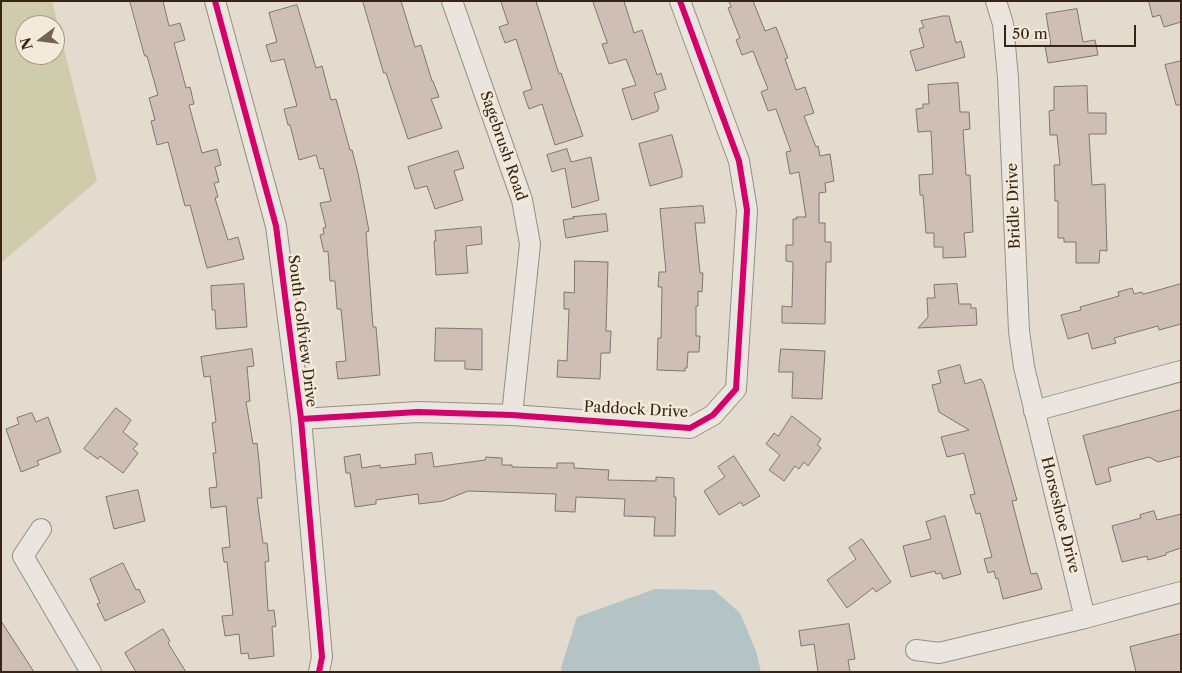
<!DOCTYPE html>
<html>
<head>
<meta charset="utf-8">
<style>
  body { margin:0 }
  #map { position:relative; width:1182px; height:673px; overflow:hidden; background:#e3dbce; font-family:"Libre Caslon Text",serif }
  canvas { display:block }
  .frame { position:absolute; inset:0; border:2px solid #382314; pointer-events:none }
  .north { position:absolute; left:15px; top:15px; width:50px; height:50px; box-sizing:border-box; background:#f3ead9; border:1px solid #a89a8a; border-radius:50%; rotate:255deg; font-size:14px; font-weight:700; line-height:20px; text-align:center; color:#382314 }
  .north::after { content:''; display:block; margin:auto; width:18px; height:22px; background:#746355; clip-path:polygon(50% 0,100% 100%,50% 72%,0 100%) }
  .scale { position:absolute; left:1004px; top:25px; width:132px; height:22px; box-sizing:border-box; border:2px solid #382314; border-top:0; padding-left:6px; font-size:15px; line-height:18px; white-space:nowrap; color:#382314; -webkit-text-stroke:4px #f3ead9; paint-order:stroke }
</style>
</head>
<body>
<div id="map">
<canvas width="1182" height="673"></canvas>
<div class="frame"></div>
<div class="north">N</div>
<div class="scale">50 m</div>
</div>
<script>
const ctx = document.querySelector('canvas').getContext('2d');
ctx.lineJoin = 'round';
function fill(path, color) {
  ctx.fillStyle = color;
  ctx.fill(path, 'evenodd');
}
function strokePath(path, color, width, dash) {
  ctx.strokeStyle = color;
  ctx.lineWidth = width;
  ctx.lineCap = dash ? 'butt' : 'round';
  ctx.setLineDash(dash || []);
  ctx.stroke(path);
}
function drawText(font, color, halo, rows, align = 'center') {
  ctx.font = font + ' "Libre Caslon Text",serif';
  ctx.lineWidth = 5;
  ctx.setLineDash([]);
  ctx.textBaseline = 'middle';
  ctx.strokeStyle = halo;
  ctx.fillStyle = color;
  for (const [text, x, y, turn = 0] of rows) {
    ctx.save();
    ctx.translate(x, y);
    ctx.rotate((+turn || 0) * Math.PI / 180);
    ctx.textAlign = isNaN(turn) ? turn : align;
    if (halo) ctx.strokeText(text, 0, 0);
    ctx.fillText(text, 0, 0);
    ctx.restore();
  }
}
fill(new Path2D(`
  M1 1H52L97 181 1 263ZM25 25H55V55H25Z`), '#cfccac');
fill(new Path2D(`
  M655 589 714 590 740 613 756 651 761 672H562L561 668 577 617Z`), '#b4c3c5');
const building = new Path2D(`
  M130 1H163L169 26 180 23 185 40 174 43 186 88 190 87 194 104 189 105 202 153 217 149 221 165 215 167 219 182 214 183 218 197 215 198 228 240 238 237 244 259 207 268 190 205 185 206 168 142 157 145 151 121 155 120 149 98 158 95 147 56H145Z
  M363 1H401L415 47 421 45 432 81H433L439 97 431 99 442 128 408 139 386 73H384Z
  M501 1H536L559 74 561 73 583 136 555 145 542 104 529 109 523 92 532 89 516 39 505 43 499 27 508 24Z
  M593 1H624L634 33 642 30 657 75 661 73 666 89 654 93 659 108H658V111L632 120 622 89 636 85 626 59 609 64 602 44 607 43Z
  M729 1H753L765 31 776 27 788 58 785 59 796 90 805 87 814 113 804 116 816 147 818 146 820 156 830 154 834 181 825 183 826 192 819 193V223H825V242H831V262H826L825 324 782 323V306L792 307 793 262 786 261V245H793V219H797L796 217H806L799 172 790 174 786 152 791 151 776 109 768 111 761 92 768 89 753 51 742 55 736 40 740 38 728 8 731 7Z
  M1149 1H1181V22L1164 27 1160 15 1153 17Z
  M297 5 316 68 322 66 331 100 336 99 350 150H352L358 173 369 231 366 232 373 327H376L380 375 338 379 336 362 346 361 341 309H337L335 281H330L328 251 324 252 320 235 324 234 323 228 326 227 320 203 331 201 323 168 320 169 316 155 299 160 290 125H288L284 109 297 106 284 59 271 62 266 45 277 42 269 13Z
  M1077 9 1083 42 1095 40 1098 55 1048 63 1045 46 1051 45 1046 14Z
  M943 16H949L956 43 961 41 965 57 916 71 910 51 924 47 919 29 924 27 921 21Z
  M1181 61V105H1176L1165 65Z
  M958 83 960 112H969L970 129 963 130 966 175H970L973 232 964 233 966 257 943 258V247H934V233H926L923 195H920L919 175 933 174 931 131 918 132 916 109 923 108V104H929L928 85Z
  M1087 86 1088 113H1106V134H1089L1092 185 1105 184 1107 251 1100 250 1099 263H1076V242H1064V238H1058V201H1055L1054 165H1060L1057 135H1050L1049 111 1054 110V87Z
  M672 135 682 171V177L650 186 639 144Z
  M567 149 571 162 591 157 599 200 572 208 565 168 552 172 547 155Z
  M458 151 464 168 454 171 463 200 435 209 427 186 415 189 408 167Z
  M703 206 705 223H695L700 273H703L702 292 698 291V306H696V336H700L699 352H688L687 368H685V371L657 370 658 338H661L662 287H658L659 272H666L660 209Z
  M606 214 608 231 566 238 563 220 574 218 573 217Z
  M481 227 482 244 466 246 468 273 436 275 434 241H436L435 231Z
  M575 261 608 262 606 331H611L610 353H601L600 379 557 377 558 360 567 361 569 309H564V292L574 293Z
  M244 284 247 327 216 329 215 310H212L211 286Z
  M957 284 959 304H971V308H976L977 325 918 328 928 317 927 298H935L934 285Z
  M1181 284V324L1159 330 1158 326 1114 338 1116 343 1092 349 1088 333 1068 339 1061 315 1081 310 1080 307 1119 296 1118 292 1132 288 1134 294 1142 292 1143 294Z
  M436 328 482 329V370L465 369V361H435Z
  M252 349 254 366 247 367 250 401 246 402 253 444 257 443 259 461 262 498H257L263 543H267L269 561 265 562 268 611 274 610 276 626 272 627 274 656 249 659 248 653 241 654 239 634 225 636 222 616 233 615 227 562H224L222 548 230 547 226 506 211 508 209 488 217 487 213 453H216L212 423 216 422 210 376 204 377 201 357Z
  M781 349 825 351 822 399 792 398 793 372H779Z
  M960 365 965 384 981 379 984 384 1017 500 1012 501 1031 574 1037 573 1042 589 1003 599 998 578 996 579 994 571 988 573 984 559 992 557 980 513 976 514 970 495 975 494 964 453 947 457 941 437 969 430 939 412 932 385 941 383 938 371Z
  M116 408 131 420 123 432 138 444 133 449 138 453 123 473 100 456 98 459 84 449Z
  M1181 410V456L1158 462 1149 457 1108 468 1111 481 1096 485 1083 436Z
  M32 413 36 422 48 417 61 452 37 461 39 465 21 472 6 429 19 424 17 418Z
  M792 416 821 439 817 445 821 448 808 466 804 462 799 469 795 466 784 481 769 470 780 455 766 444 774 433 778 436Z
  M432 453 434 467 485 460 486 457 502 458V465H512V467L557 468V463H574V468L609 470 608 480 656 481V477L674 478V497H676L675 536H654L655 517 624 516 625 499 576 497 575 512 555 511 556 494 468 491 443 501 419 504 418 494 376 500V504L355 507 350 473H346L344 457 360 454 362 468 380 465V468L416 464 415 455Z
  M734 456 760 496 743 506 741 502 719 515 704 491 725 477 718 467Z
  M138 490 145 521 114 529 106 497Z
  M1154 511 1157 520 1181 514V548L1166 553V555L1148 560 1147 556 1122 562 1112 526 1141 518 1140 515Z
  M945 516 961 574 943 579 941 573 936 574 935 571 911 577 903 546 931 539 926 522Z
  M862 539 891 582 876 592 873 588 847 608 827 580 856 559 849 548Z
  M123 563 136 590 139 589 145 602 105 621 97 604 100 603 90 579Z
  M1 621 34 672H1Z
  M849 624 855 659 848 660 850 672H818L814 644 801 646 799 631Z
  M163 629 170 641 168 643 186 672H136L125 653Z
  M1181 634V672H1136L1130 647Z`);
fill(building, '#cebeb5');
strokePath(building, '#7e776e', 1);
const minor = new Path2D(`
  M215 1 276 226 301 419 322 657 319 672
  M452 1 522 200 530 244 512 415
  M996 1 1003 24 1008 78 1019 331 1024 367 1085 618
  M1034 411 1181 371
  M301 419 418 412 512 415 690 428 713 415 736 389 747 210 739 161 680 1
  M41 529 23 556 91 672
  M916 650 939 653 1085 618 1181 592`);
strokePath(minor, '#979086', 22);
strokePath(minor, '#eae5de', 20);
strokePath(new Path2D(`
  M215 1 276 226 301 419 322 657 319 672
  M301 419 418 412 512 415 690 428 713 415 736 389 747 210 739 161 680 1`), '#d6006c', 6);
drawText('15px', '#382314', '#f3ead9', [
  ["Sagebrush Road",503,146,71],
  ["Bridle Drive",1014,206,-92],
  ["South Golfview Drive",302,331,83],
  ["Paddock Drive",636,410,3],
  ["Horseshoe Drive",1060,515,76]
]);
</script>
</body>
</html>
